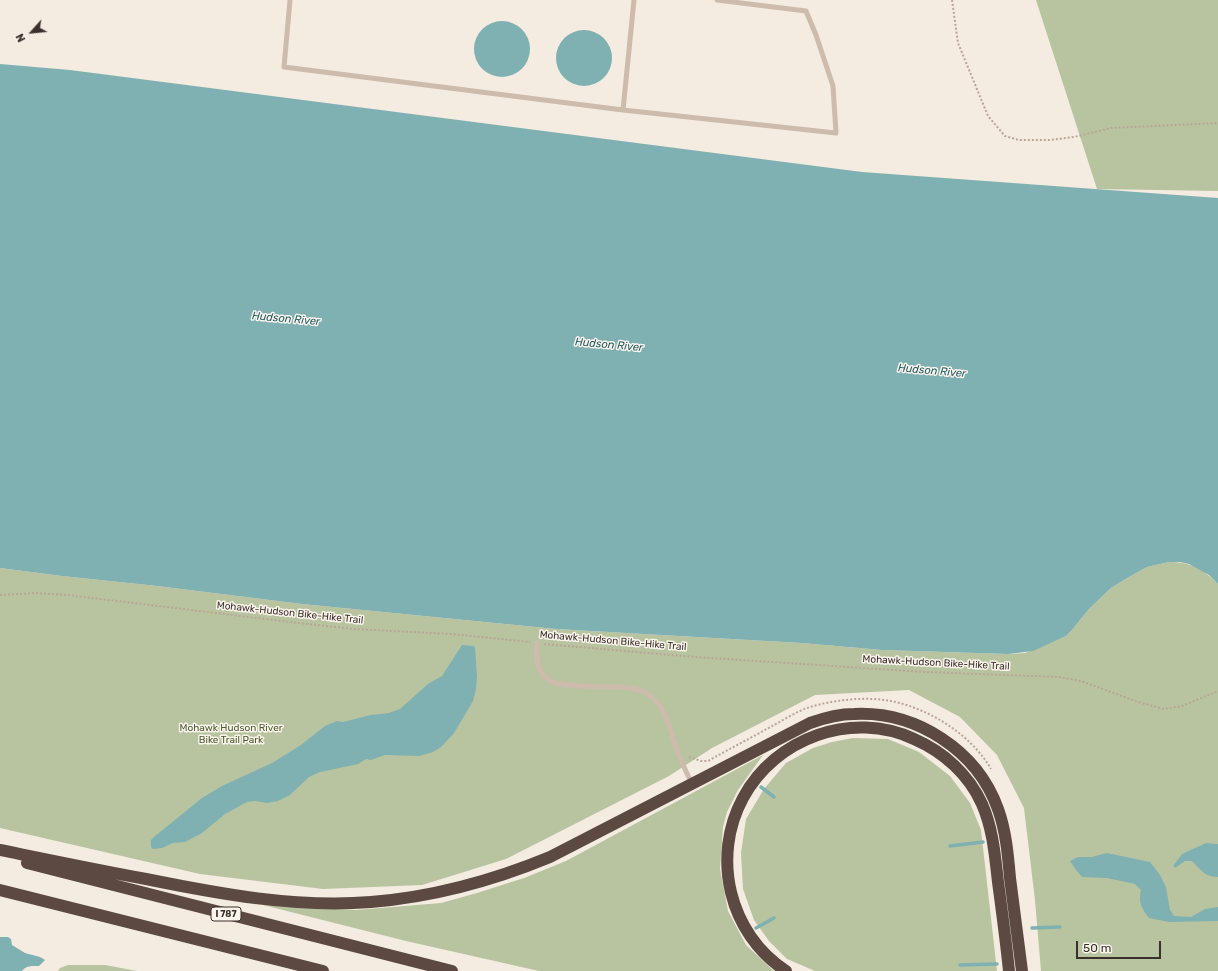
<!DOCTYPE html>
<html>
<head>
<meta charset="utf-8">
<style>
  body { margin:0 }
  #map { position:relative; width:1218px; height:971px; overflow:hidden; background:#f4ebe1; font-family:Rubik,sans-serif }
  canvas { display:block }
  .north { position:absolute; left:12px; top:12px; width:40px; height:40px; -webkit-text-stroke:3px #fbf5ee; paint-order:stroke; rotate:243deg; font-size:11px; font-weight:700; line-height:16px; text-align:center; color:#3b302b }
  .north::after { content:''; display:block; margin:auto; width:14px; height:18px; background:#3b302b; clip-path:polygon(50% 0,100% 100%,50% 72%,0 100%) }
  .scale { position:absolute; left:1076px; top:941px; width:85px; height:18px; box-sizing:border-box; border:2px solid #3b302b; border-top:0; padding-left:5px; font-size:12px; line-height:14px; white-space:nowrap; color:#3b302b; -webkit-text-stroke:3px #fbf5ee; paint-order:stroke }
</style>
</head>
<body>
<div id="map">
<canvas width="1218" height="971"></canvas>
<div class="north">N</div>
<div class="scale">50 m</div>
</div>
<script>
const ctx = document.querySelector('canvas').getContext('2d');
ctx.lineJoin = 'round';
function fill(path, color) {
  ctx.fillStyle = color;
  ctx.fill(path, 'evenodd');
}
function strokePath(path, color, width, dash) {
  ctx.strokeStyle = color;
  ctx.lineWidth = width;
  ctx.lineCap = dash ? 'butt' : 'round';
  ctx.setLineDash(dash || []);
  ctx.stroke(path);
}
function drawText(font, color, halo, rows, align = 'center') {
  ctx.font = font + ' Rubik,sans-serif';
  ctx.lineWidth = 3;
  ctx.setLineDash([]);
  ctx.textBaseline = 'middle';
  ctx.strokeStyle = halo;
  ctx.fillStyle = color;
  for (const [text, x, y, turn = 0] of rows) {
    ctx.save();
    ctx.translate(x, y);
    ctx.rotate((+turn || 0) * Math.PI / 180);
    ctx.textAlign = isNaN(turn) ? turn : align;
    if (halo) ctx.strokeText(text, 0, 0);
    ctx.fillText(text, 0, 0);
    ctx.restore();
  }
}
fill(new Path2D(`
  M1036 0H1218V191L1097 189Z
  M1169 562C1191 562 1203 569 1218 584V971H1041L1035 900 1024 808 997 755 960 717 909 690 815 695 712 748 669 776 506 859 422 885 323 889 200 874 0 828V568L62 576 157 586 302 604 556 629 802 643 882 650 1008 654 1025 653 1066 636 1072 630 1089 609 1111 588 1129 577 1147 567Z
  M853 738 888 739 919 752 950 776 970 803 981 830 997 971H815L787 959 769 941 754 920 743 889 741 853 746 819 764 789 786 763 813 748 832 742Z
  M763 755 738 790 727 812 723 827 720 869 728 911 746 945 774 971H539L406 941 263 905 356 910 441 903 477 893 524 878 566 861Z
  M68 965H105L137 971H58L60 968Z`), '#b8c4a0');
fill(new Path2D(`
  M474 49a28 28 0 1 1 56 0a28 28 0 1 1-56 0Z
  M556 58a28 28 0 1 1 56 0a28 28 0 1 1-56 0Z
  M0 64 70 70 862 172 1218 198V584L1209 575 1189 564 1180 562H1169L1147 567 1129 577 1111 588 1089 609 1072 630 1066 636 1033 651 1008 654 882 650 802 643 556 629 302 604 157 586 62 576 0 568Z
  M462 645 474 646 475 648 477 677 476 689 473 701 454 733 441 747 433 752 419 756 385 755 371 760 366 759 358 764 320 772 309 777 290 795 278 801 267 803 255 801 247 802 225 814 202 833 185 842 173 843 162 848 153 849 151 847V840L154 837 202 798 222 786 272 763 301 745 325 726 337 721 343 722 371 715 389 713 400 709 428 684 442 676Z
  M1206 843 1218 844V877C1205 877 1201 870 1192 861H1185L1175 868 1173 866 1182 854Z
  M1107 853 1150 862 1160 875 1166 887 1170 910 1174 916 1191 917 1205 909 1218 907V921L1169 922 1149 918C1142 909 1138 903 1141 890L1135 884 1107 878 1082 877 1076 870 1070 861 1078 857H1092Z
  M0 937H8L11 939 12 945 25 953 40 957 45 960 39 966C32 966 27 965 22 971H0Z`), '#7fb0b2');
strokePath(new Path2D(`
  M761 787 774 797
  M950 846 983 842
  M756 928 774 918
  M1032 928 1060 927
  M960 965 997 964`), '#7fb0b2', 3.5);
strokePath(new Path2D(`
  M952 0 958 43 988 116 1005 136 1019 140H1050L1074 137 1111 128 1218 123
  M0 595 36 593 67 595 299 623 354 629 451 634 530 642
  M544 644 695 657 925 672 1059 677 1081 681 1138 702 1164 709 1182 706 1218 691
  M689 757 701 761H708C729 749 751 738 772 726 784 720 797 711 810 707 834 700 861 697 885 700 926 706 971 734 991 769`), '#b9a596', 2, [2, 2]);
strokePath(new Path2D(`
  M290 0 284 67 623 110 634 0
  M623 110 836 133 833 86 816 35 806 11 717 0
  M537 643C536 655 536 668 545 677 556 689 603 686 619 687 629 688 638 688 646 693 667 706 669 729 677 750 681 762 687 773 692 784`), '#cdbbac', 5);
strokePath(new Path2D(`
  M0 850C49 860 97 870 146 879 220 894 295 908 371 902 433 897 492 881 550 857L810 723C824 718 839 714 854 714 916 711 977 750 998 809 1006 831 1008 855 1010 878 1014 909 1018 940 1022 971
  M27 863 452 971
  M0 890 323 971
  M786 971C729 934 711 857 743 798 775 738 852 710 914 739 944 752 969 775 982 804 993 829 995 856 998 882 1002 912 1006 941 1009 971`), '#5c4a42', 12);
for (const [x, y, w] of [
  [226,914,30]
]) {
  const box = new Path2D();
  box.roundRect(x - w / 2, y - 7, w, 14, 3);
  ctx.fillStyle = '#fbf5ee';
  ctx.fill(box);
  strokePath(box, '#3b302b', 1);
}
drawText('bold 9px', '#3b302b', null, [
  ["I 787",226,914]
]);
drawText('10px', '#3b302b', '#fbf5ee', [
  ["Mohawk-Hudson Bike-Hike Trail",290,613,6],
  ["Mohawk-Hudson Bike-Hike Trail",613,641,5],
  ["Mohawk-Hudson Bike-Hike Trail",936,663,3]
]);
drawText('10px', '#4a5a2e', '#fbf5ee', [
  ["Mohawk Hudson River",231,728],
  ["Bike Trail Park",231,740]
]);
drawText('italic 11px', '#1f5a5e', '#fbf5ee', [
  ["Hudson River",286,319,5],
  ["Hudson River",609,345,5],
  ["Hudson River",932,371,5]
]);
</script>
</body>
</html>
